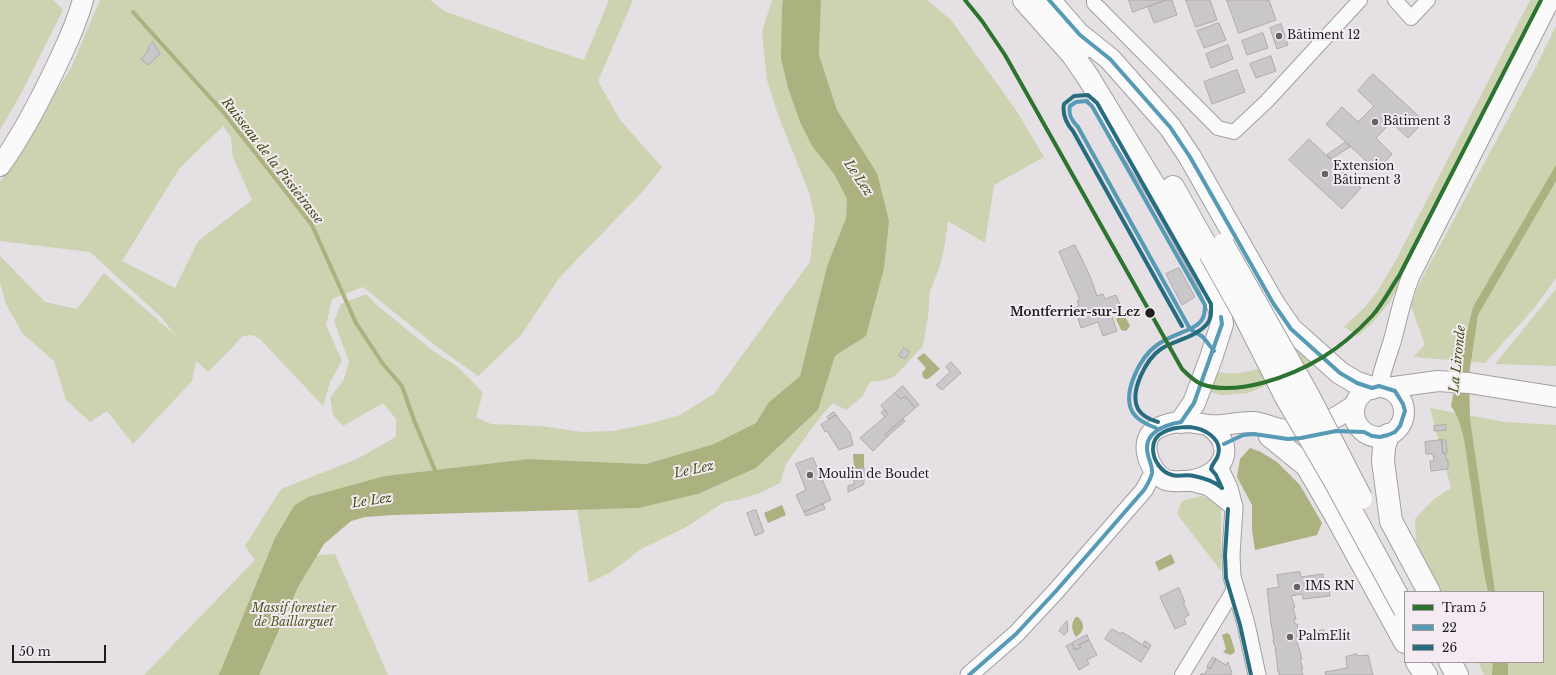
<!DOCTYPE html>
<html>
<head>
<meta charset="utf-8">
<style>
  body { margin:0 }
  #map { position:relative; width:1556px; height:675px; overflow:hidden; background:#e4e0e3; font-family:"Libre Baskerville",serif }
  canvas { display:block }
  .legend { position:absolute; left:1404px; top:591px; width:140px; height:72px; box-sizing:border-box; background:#f3ebf1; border:1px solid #9f999d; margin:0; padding:5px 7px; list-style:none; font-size:12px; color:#201d1f }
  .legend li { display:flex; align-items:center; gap:8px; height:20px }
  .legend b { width:20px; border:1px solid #9f999d }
  .scale { position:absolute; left:12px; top:645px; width:94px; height:18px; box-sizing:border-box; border:2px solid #201d1f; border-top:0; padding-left:5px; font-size:12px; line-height:14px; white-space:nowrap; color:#201d1f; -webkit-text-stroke:3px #f3ebf1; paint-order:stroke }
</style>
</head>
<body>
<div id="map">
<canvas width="1556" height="675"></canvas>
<ul class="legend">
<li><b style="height:5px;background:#2d7431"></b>Tram 5</li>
<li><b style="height:5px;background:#569ab6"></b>22</li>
<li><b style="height:5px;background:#286c80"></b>26</li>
</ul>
<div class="scale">50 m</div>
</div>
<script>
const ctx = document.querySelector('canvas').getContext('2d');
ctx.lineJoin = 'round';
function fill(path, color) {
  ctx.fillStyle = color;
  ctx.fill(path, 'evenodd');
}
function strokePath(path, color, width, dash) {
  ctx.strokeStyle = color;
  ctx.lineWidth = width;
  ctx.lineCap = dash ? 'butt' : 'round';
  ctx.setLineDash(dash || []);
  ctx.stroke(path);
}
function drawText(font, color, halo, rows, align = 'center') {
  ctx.font = font + ' "Libre Baskerville",serif';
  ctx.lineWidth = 4;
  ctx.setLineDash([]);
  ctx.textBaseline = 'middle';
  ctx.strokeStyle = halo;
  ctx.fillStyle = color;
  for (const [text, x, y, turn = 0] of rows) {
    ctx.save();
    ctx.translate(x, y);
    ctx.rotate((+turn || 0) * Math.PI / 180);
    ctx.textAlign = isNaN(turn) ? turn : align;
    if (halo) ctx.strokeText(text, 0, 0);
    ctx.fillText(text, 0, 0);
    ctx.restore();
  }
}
fill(new Path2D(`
  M0 0H53L63 10 23 90 0 130Z
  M100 0H430L444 11 544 47 584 60 609 0H633L598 81 620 120 662 167 644 190 560 277 521 335 478 376 436 346 363 287 332 299 326 325 342 361 330 382 323 406 260 339 252 335 243 336 208 372 196 361 192 381 133 444 107 411 90 422 66 400 54 361 22 333 6 304 0 282V256L45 302 77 309 104 273 175 335 161 317 90 252 0 241V182L71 68ZM223 126 231 137 233 157 252 200 198 241 175 288 122 261 179 169Z
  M772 0H783L782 7 788 88 799 119 812 146 834 174 847 199 846 218 827 266 800 376 768 403 756 423 714 444 646 464 528 459 385 476 266 559 335 554 388 675H144L255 560 245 546 281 489 357 459 396 437V419L383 403 343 426 333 415 330 398 344 379 349 362 334 321 341 304 366 294 378 306 433 351 458 367 483 393 476 417 491 424 540 426 582 432 613 431 648 424 680 415 714 394 810 262 815 219 809 192 778 115 767 80 762 32Z
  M821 0H927L951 20 1016 110 1044 157 994 185 985 243 948 221 945 243 940 266 930 291 928 316 923 346 895 376 886 380 870 382 862 397 846 410 833 403 821 416 786 464 780 483 760 493 737 500 724 502 688 526 641 549 611 572 589 583 577 509 639 508 698 494 756 468 818 410 835 356 866 336 877 173 837 110 819 55Z
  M1530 0H1547L1409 267 1389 303 1373 322 1358 336 1344 327 1365 307 1377 292 1396 260Z
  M1556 26V278L1536 306 1485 363 1413 357 1425 345 1411 306 1419 284 1536 67Z
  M1556 289V366L1495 364Z
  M1305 351 1317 364 1248 393 1221 395 1208 391 1217 372C1248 378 1276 362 1305 351Z
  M1430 408 1505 422 1556 425V675H1484L1478 662H1543V592H1441L1416 542 1415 519 1434 499 1451 488Z
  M1201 496 1210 499 1221 506V571L1177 514 1182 501Z`), '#cdd2b0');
fill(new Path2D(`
  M783 0H821L819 55 837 110 877 173 889 221 884 268 866 336 835 356 818 410 756 468 698 494 639 508 394 515 365 517 351 521 324 544 298 587 259 675H218L221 670 275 538 294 506 308 497 385 476 528 459 646 464 714 444 756 423 768 403 800 376 827 266 846 218 847 199 834 174 812 146 800 122 788 88 781 58 782 7Z
  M1556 165V181L1478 315 1469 375 1470 419 1495 592H1488C1480 555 1476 517 1470 479 1466 455 1465 426 1451 406L1457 373 1473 307Z
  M1120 314H1124L1130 326 1126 331 1121 330 1116 319Z
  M924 353 940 369 928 379H925L922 376 923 374 922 373 926 368 917 358Z
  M1250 448 1261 452 1277 462 1300 485 1322 523 1317 535 1255 550 1252 530V505L1237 477 1240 459Z
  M853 454H864V468L854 469Z
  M782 505 786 515 768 523 764 513Z
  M1171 554 1175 563 1159 571 1155 562Z
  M1076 617H1078C1086 624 1084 632 1076 637 1072 631 1070 623 1076 617Z
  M1227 633 1230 635 1235 651 1234 653 1230 655 1223 652 1226 649 1222 635Z
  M1493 662H1508V675H1492Z`), '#abb27f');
strokePath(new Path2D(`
  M133 12 224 113 312 225 356 323 383 364 402 386 414 420 437 475`), '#abb27f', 4);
const building = new Path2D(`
  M1129 0H1166L1133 12Z
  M1166 0H1172L1177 15 1154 23 1148 7Z
  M1186 0H1210L1217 20 1196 27Z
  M1227 0H1269L1276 20 1239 33Z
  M1219 23 1226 40 1204 48 1197 31Z
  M1281 24 1288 45 1277 49 1270 28Z
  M1263 33 1268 48 1247 55 1242 41Z
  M153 42 160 54 148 65 141 59 149 50 148 48Z
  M1228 45 1233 59 1211 68 1206 54Z
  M1271 56 1276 71 1256 78 1250 64Z
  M1237 70 1245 92 1212 104 1204 82Z
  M1373 74 1424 121 1408 138 1391 122 1376 138 1392 154 1377 171 1326 124 1342 107 1358 122 1374 106 1358 91Z
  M1309 139 1361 188 1342 209 1289 160Z
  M1346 142 1350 147 1331 159 1327 155Z
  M1075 245 1090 276 1097 296 1103 294 1105 299 1116 295 1121 307 1110 311 1117 331 1103 336 1098 322 1081 328 1078 319 1080 318 1079 315 1074 317 1071 309 1079 306 1077 301 1080 300 1059 252Z
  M1179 268 1195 297 1182 305 1166 274Z
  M904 348 910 352 905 359 899 356Z
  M951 362 961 373 942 390 936 385 950 372 946 367Z
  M903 386 919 405 915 408 905 396 901 399 895 393Z
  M895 393 901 399 905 396 915 408 885 435 887 437 873 451 860 438 888 414 881 406Z
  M884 410 888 414 885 417 881 413Z
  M834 412 836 415 829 419 827 417Z
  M836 415 850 433 853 445 839 450 827 431 825 432 821 425Z
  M903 419 905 421 887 437 885 435Z
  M1446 425V430L1434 431V426Z
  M1442 440 1443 453H1445L1446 460H1448V469L1431 471 1430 461H1434L1433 454H1426L1425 442Z
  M1442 440H1446L1447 453H1443Z
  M813 458 831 500 804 512 796 495 806 490 796 464Z
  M864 468V483L863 485 848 492V486L854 484V469Z
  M823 504 825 509 806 516 804 512Z
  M756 510 764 532 755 536 747 513Z
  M1300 572 1301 577 1323 574 1324 585 1328 584 1330 596 1303 599 1302 594 1291 596 1295 607 1293 608 1296 619H1294L1295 624H1297L1298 630H1296L1297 637H1299V641H1297L1302 659H1300L1303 669H1301L1303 675H1279V671L1278 672 1275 645H1274L1273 640H1274L1271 623 1267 589 1279 587 1277 575Z
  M1179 588 1185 602H1183L1189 615 1184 618 1186 624 1175 629 1160 597Z
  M1067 621 1068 631 1064 635 1059 631Z
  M1112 629 1121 634 1122 632 1149 649 1141 662 1105 639Z
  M1324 630 1325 638 1320 639 1319 631Z
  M1087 635 1089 640 1079 645 1081 647 1075 650 1072 643Z
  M1089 640 1097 655 1087 660 1089 664 1079 670 1066 646 1072 643 1075 650 1081 647 1079 645Z
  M1145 641 1151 645 1149 649 1143 645Z
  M1357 654V656L1368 655 1373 675H1326L1325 672 1347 668 1346 657Z
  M1213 657 1216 659 1210 669 1207 667Z
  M1216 659 1226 665 1228 662 1232 673 1231 675H1200L1202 673 1204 675 1208 668 1210 669Z`);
fill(building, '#cac7ca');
strokePath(building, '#aeaaad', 1);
const minor = new Path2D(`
  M1094 0V3L1218 128 1234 132 1267 101 1360 0
  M1395 0 1411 18 1428 0
  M1182 675 1235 588`);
const tertiary = new Path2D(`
  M1379 386C1382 371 1387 357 1392 342 1398 320 1402 298 1411 276L1551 0
  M1217 468 1221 471 1229 488 1234 507 1231 555 1232 577 1246 624 1257 675
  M1187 481 1209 487 1234 507
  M969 675 1016 634 1056 591 1144 490 1152 475V469`);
const secondary = new Path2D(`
  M0 166C25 131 44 93 62 54 70 37 78 18 83 0
  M1354 412a25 25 0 1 1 50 0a25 25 0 1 1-50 0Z
  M1387 388 1438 381 1469 383 1556 397
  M1208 425C1240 448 1221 478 1187 481 1181 481 1172 482 1166 480 1148 472 1137 438 1158 428 1176 419 1190 422 1208 425 1224 427 1238 421 1253 422 1263 423 1271 427 1280 429 1306 436 1334 420 1355 405`);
const primary = new Path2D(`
  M1024 0 1072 54 1088 77 1163 200 1211 287 1220 310 1222 324 1211 358 1194 403 1181 422
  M1049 0 1089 46
  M1080 35 1110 59 1170 127 1190 157 1273 303 1291 329 1340 373 1357 383 1372 388
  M1173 187 1210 253
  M1388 435 1384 447 1383 461 1391 521 1429 592
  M1270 436 1307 466 1336 516 1405 642
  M1417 662 1426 675
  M1450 662 1457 675`);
strokePath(minor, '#a29fa1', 16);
strokePath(tertiary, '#a29fa1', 19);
strokePath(secondary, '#a29fa1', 22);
strokePath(primary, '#a29fa1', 24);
strokePath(minor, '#fbfafb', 14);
strokePath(tertiary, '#fbfafb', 17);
strokePath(secondary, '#fbfafb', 20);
strokePath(primary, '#fbfafb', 22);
const primaryBridge = new Path2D(`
  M1223 245 1309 397 1361 498
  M1210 253 1242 310 1286 397 1336 483 1405 610`);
strokePath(primaryBridge, '#a29fa1', 24, []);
strokePath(primaryBridge, '#fbfafb', 22);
strokePath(new Path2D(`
  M1049 0 1080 35 1110 59 1170 127 1190 157 1273 303 1291 329 1340 373 1357 383 1372 388 1379 386 1395 391 1403 404 1405 411 1400 426 1395 432 1388 435 1380 437 1372 436 1364 432 1336 431 1301 438 1288 439 1254 434 1243 435 1224 444
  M1086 101 1092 106 1205 305C1205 318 1202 323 1190 329L1078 127C1072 121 1068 115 1070 106L1076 102Z
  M1190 329 1203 337 1214 351
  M1181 422 1194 403 1222 324 1221 317
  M1156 428C1148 425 1138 421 1133 413 1121 394 1140 357 1157 345 1166 338 1179 334 1190 329
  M969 675 1016 634 1056 591 1144 490C1147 485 1151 479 1152 473 1153 466 1149 461 1148 455 1142 433 1164 425 1181 422`), '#569ab6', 4);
strokePath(new Path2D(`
  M1158 422C1151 420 1142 416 1138 409 1129 392 1146 359 1161 349 1175 340 1195 338 1207 324 1212 319 1211 311 1211 304L1097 103 1088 95 1074 96 1064 104C1062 115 1066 123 1073 131L1182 326
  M1189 427C1203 428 1223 438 1218 455 1217 460 1212 463 1211 469L1216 475 1222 488C1214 481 1204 478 1194 476 1186 474 1178 477 1172 475 1161 472 1153 460 1153 449 1153 442 1156 436 1162 433 1170 428 1180 427 1189 427Z
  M1228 509 1225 555 1226 578 1240 625 1251 675`), '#286c80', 4);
strokePath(new Path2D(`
  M965 0 982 21 1005 55 1182 369C1187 374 1194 381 1201 384 1237 397 1292 376 1323 357 1341 346 1357 332 1372 316 1383 304 1390 289 1399 276L1541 0`), '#2d7431', 4);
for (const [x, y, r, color] of [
  [1279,36,4,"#656164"],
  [1375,122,4,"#656164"],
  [1325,174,4,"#656164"],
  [1150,313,5.5,"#201d1f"],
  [810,475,4,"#656164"],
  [1297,587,4,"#656164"],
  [1290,637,4,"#656164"]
]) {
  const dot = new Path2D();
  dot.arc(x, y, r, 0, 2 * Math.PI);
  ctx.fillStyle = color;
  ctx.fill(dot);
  strokePath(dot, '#f3ebf1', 1.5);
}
drawText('12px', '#201d1f', '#f3ebf1', [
  ["Bâtiment 12",1287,36],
  ["Bâtiment 3",1383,122],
  ["Extension",1333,167],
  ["Bâtiment 3",1333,181],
  ["Moulin de Boudet",818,475],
  ["IMS RN",1305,587],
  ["PalmElit",1298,637]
], 'left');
drawText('bold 12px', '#201d1f', '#f3ebf1', [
  ["Montferrier-sur-Lez",1140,313]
], 'right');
drawText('italic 12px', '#4f5720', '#f3ebf1', [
  ["Massif forestier",294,609],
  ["de Baillarguet",294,623]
]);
drawText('italic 13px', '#474f17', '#f3ebf1', [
  ["Ruisseau de la Pissieirasse",272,161,52],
  ["Le Lez",858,178,56],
  ["La Lironde",1458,359,-84],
  ["Le Lez",694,470,-12],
  ["Le Lez",372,501,-8]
]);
</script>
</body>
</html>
